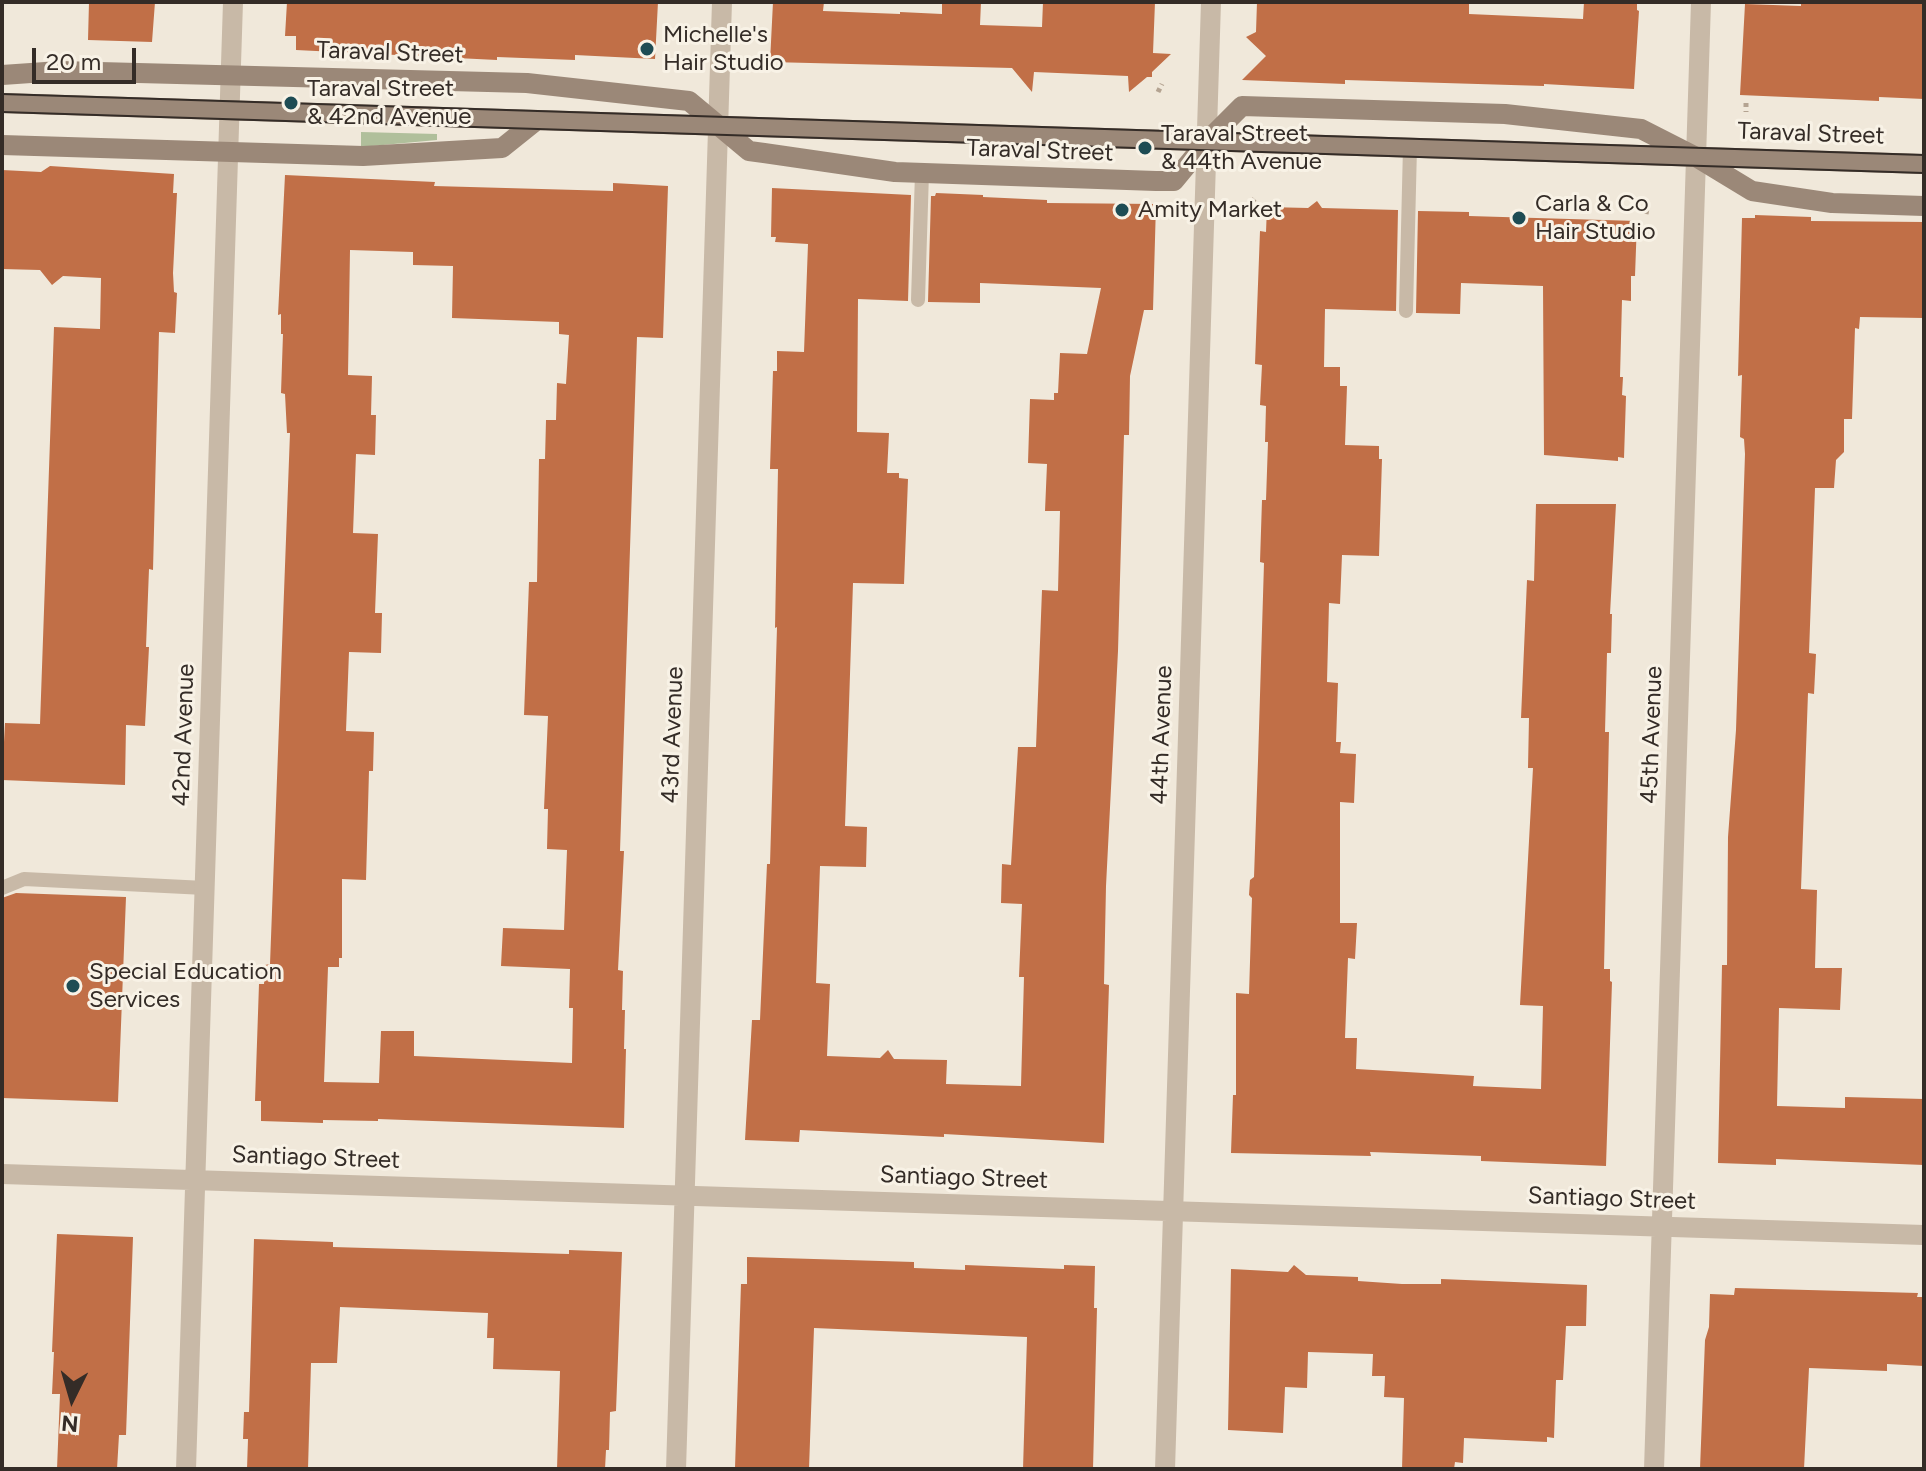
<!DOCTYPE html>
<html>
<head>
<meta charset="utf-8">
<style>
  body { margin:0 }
  #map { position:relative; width:1926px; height:1471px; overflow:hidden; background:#f0e8da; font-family:Figtree,sans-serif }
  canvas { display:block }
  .frame { position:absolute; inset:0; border:4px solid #342c27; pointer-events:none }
  .north { position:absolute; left:32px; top:1359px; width:80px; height:80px; -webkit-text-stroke:6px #f8f2e6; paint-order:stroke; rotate:185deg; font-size:22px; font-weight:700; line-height:32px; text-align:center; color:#342c27 }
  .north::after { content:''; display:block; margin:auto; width:28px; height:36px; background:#342c27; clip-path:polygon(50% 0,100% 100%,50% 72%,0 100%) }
  .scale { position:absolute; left:32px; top:48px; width:104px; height:36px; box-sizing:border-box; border:4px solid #342c27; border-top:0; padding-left:10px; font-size:24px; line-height:28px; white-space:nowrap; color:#342c27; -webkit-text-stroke:6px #f8f2e6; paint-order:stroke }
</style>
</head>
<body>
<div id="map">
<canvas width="1926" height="1471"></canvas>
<div class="frame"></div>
<div class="north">N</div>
<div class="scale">20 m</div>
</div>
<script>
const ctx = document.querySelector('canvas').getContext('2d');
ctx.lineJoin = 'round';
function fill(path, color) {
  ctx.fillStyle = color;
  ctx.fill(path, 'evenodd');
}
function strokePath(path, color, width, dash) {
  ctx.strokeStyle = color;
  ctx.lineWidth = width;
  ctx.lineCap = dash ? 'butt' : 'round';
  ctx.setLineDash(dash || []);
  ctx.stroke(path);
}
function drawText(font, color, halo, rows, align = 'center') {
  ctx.font = font + ' Figtree,sans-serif';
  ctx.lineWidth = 6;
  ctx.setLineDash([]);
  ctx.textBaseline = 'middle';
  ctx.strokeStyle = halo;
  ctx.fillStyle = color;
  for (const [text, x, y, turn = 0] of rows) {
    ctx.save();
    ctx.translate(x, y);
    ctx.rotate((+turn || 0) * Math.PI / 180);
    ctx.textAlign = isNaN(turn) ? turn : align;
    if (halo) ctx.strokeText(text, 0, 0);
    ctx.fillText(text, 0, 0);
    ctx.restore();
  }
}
fill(new Path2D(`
  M361 132 437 134V140L361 147Z`), '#b0bf9b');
fill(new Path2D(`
  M89 2H155L152 42 88 40Z
  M287 2H658L655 59 575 55V60L497 57V60L296 50V36H285Z
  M773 2H824L823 11 900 14V12L942 14V2H981L980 25 1042 27 1043 2H1155L1153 53 1171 54 1152 72V77H1147L1129 92 1128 76 1034 72 1032 92 1012 68 770 62Z
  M1257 2H1469V14L1583 19 1584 2H1637V10L1639 11 1634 89 1544 84V86L1345 80V84L1242 80 1266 56 1246 37 1256 32Z
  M1801 2H1924V99L1879 97V101L1740 95 1745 4 1801 6Z
  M50 166 174 174 173 193H177L173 273 174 292 177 293 175 333 159 332 153 570 149 569 146 647H149L145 726 126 725 125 785 2 780 5 723 40 724 54 327 100 329 101 278 63 276 52 285 40 270 2 269V170L41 172Z
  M285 175 435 182 434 186 613 191V183L668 186 663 338 637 337 620 851H624L618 970 623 971 622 1010H625L624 1049H626L624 1128 378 1119V1121L323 1120V1123L261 1121V1101H255L259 984H264L265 965 270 964 290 433H287L285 394 281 393 283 334H281V314L278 315ZM350 250 413 252V265L453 266 452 318 559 322V334L569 335 566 384 557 383 556 420H546L545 459H539L537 582H529L524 715 548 716 544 809H548L547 849 567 850 564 930 503 928 501 966 570 969 569 1008H573L572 1063 414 1056V1031H381L379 1083 324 1082 328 967H339V958H342V879L366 880 369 771H373L374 732 346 731 349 652 381 653 382 613H375L378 534 353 533 356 454 375 455 376 415H371L372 376 348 375Z
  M772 188 911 195 908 301 858 299 857 432 889 433 887 473H899V478L908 479 904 584 853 583 845 826 867 827 866 867 820 866 816 983 830 984 827 1056 880 1058 888 1050 894 1059 947 1060 946 1084 1021 1086 1024 977H1019L1022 904 1001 903 1002 864 1011 865 1018 747H1036L1042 590 1058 591 1060 511H1045L1047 464 1028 463 1030 399 1054 400V393H1058L1060 353 1087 354 1101 288 980 283V303L928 302 931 196H935L936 193 983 195V197L1047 200V203L1156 204 1153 310H1144L1130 376 1129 435H1124L1118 651 1106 886 1104 984 1109 985 1104 1143 944 1134V1137L800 1130 799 1142 745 1140 752 1020H760L767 864H770L777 627 775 628 778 469H770L773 371H777V351L804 352 808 244 775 242 776 237H771Z
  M1317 201 1322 208 1398 210 1396 311 1325 309 1324 367H1340V386H1347L1345 445 1379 446V459H1382L1379 556 1342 555 1340 604 1329 603 1327 682 1338 683 1336 742H1341L1340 753 1356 754 1354 803 1340 802V923H1357L1355 959 1348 958 1345 1038H1357L1356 1069 1474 1076 1473 1086 1541 1089 1543 1006 1520 1005 1533 768H1528L1529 718H1521L1527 580 1534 581 1536 504H1616L1610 614H1612L1611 653H1607L1605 732H1609L1604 969H1610V981L1612 982 1606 1166 1481 1161V1156L1370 1152 1371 1156 1231 1153 1233 1095H1236V993L1249 994 1252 898 1249 895 1250 880 1254 877 1258 761 1264 563 1260 562 1262 500H1266L1268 442H1265L1266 406 1260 405 1262 365 1255 364 1260 231 1266 232 1267 207 1308 208Z
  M1418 211 1469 212V216L1637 221 1635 276H1631V301L1622 300 1620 377H1623L1622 395 1626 396 1624 458 1618 457V461L1544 455 1543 286 1461 283 1460 314 1416 313Z
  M1755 215 1811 217V221L1924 222V318L1860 317 1859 329 1855 328 1852 419H1844V452L1836 460 1834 488H1815L1809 653 1816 654 1814 694 1808 693 1801 889 1817 890 1815 968H1842L1840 1010 1779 1008 1777 1106 1845 1108V1097L1924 1099V1165L1776 1159V1165L1718 1163 1722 965H1727L1728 837 1736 730 1745 454 1744 439 1740 437 1742 375 1738 376 1742 218H1755Z
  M16 893 126 897 118 1102 2 1098V898Z
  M57 1234 133 1237 126 1435H119L117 1469H57L60 1394H52L54 1352H52Z
  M254 1239 333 1242V1247L569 1254V1250L622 1252 616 1411 610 1412 609 1450H606L605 1469H557L560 1371 493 1369 494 1338H487L488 1313 340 1307 337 1363H311L308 1469H247L248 1439H243L244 1412H249Z
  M747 1257 914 1262V1268L965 1270V1265L1064 1269V1265L1095 1266 1094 1308H1097L1093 1469H1023L1027 1337 814 1328 809 1469 735 1468 741 1284H747Z
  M1294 1265 1306 1275 1358 1277V1281L1402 1284H1441V1279L1587 1285 1586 1326H1566L1563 1380H1556L1554 1438 1547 1437V1442L1464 1438 1463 1463 1455 1462 1454 1469H1402L1404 1398 1384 1397 1385 1376H1372L1373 1354 1308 1352 1307 1388 1285 1387 1283 1433 1228 1430 1231 1269 1288 1272Z
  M1735 1288 1918 1293 1917 1297H1924V1366L1887 1364V1371L1809 1368 1804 1469H1700L1705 1340 1709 1327 1710 1294 1734 1295Z`), '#c16f47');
strokePath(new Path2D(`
  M1158 92 1162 84
  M1746 103V112
  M1252 202 1257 196
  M1646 214 1647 209`), '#b4a391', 5, [4, 4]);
strokePath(new Path2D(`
  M918 300 922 173
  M1406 311 1410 147
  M2 888 24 879 205 888`), '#c8b9a7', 14);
strokePath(new Path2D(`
  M2 1174 1924 1235
  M186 1469 233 2
  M676 1469 722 2
  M1165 1469 1211 2
  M1654 1469 1701 2`), '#c8b9a7', 20);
strokePath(new Path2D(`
  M2 75 60 71 527 83 689 101 749 151 764 153 895 172 1156 181H1174L1207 141 1242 106 1505 114 1641 129 1696 157 1752 191 1832 203 1924 206
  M2 103 1924 164
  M2 145 363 156 502 148 537 120`), '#9b8878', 20);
strokePath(new Path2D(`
  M2 94 1924 155
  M2 112 1924 173`), '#342c27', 2);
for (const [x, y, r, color] of [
  [647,49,8,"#1e4c54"],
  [291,103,8,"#1e4c54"],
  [1145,148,8,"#1e4c54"],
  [1122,210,8,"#1e4c54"],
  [1519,218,8,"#1e4c54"],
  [73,986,8,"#1e4c54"]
]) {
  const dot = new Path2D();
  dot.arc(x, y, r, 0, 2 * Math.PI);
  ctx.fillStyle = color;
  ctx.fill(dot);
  strokePath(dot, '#f8f2e6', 3);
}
drawText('24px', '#342c27', '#f8f2e6', [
  ["Michelle's",663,35],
  ["Hair Studio",663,63],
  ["Taraval Street",307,89],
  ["& 42nd Avenue",307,117],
  ["Taraval Street",1161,134],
  ["& 44th Avenue",1161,162],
  ["Carla & Co",1535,204],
  ["Hair Studio",1535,232],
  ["Amity Market",1138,210],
  ["Special Education",89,972],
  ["Services",89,1000]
], 'left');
drawText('24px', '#342c27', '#f8f2e6', [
  ["Taraval Street",390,53,2],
  ["Taraval Street",1811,134,2],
  ["Taraval Street",1040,151,2],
  ["42nd Avenue",184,735,-88],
  ["43rd Avenue",673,735,-88],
  ["44th Avenue",1162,735,-88],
  ["45th Avenue",1652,735,-88],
  ["Santiago Street",316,1158,2],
  ["Santiago Street",964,1178,2],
  ["Santiago Street",1612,1199,2]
]);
</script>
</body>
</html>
